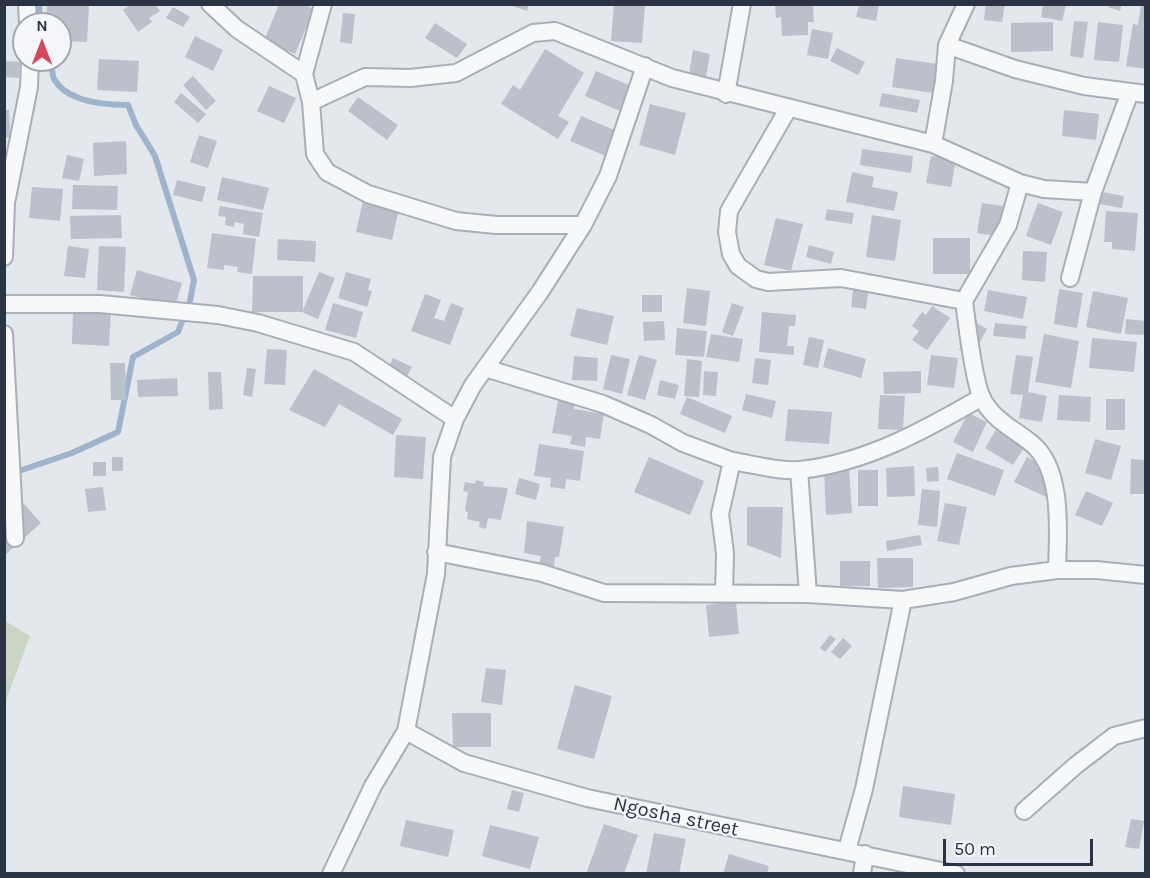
<!DOCTYPE html>
<html>
<head>
<meta charset="utf-8">
<style>
  body { margin:0 }
  #map { position:relative; width:1150px; height:878px; overflow:hidden; background:#e4e7ec; font-family:Karla,sans-serif }
  canvas { display:block }
  .frame { position:absolute; inset:0; border:6px solid #2b3445; pointer-events:none }
  .north { position:absolute; left:12px; top:12px; width:60px; height:60px; box-sizing:border-box; background:#f4f6f9; border:2px solid #a4a8b1; border-radius:50%; rotate:0deg; font-size:16px; font-weight:700; line-height:24px; text-align:center; color:#2b3445 }
  .north::after { content:''; display:block; margin:auto; width:21px; height:27px; background:#d1495b; clip-path:polygon(50% 0,100% 100%,50% 72%,0 100%) }
  .scale { position:absolute; left:943px; top:839px; width:150px; height:27px; box-sizing:border-box; border:3px solid #2b3445; border-top:0; padding-left:8px; font-size:18px; line-height:21px; white-space:nowrap; color:#2b3445; -webkit-text-stroke:4px #f4f6f9; paint-order:stroke }
</style>
</head>
<body>
<div id="map">
<canvas width="1150" height="878"></canvas>
<div class="frame"></div>
<div class="north">N</div>
<div class="scale">50 m</div>
</div>
<script>
const ctx = document.querySelector('canvas').getContext('2d');
ctx.lineJoin = 'round';
function fill(path, color) {
  ctx.fillStyle = color;
  ctx.fill(path, 'evenodd');
}
function strokePath(path, color, width, dash) {
  ctx.strokeStyle = color;
  ctx.lineWidth = width;
  ctx.lineCap = dash ? 'butt' : 'round';
  ctx.setLineDash(dash || []);
  ctx.stroke(path);
}
function drawText(font, color, halo, rows, align = 'center') {
  ctx.font = font + ' Karla,sans-serif';
  ctx.lineWidth = 4.5;
  ctx.setLineDash([]);
  ctx.textBaseline = 'middle';
  ctx.strokeStyle = halo;
  ctx.fillStyle = color;
  for (const [text, x, y, turn = 0] of rows) {
    ctx.save();
    ctx.translate(x, y);
    ctx.rotate((+turn || 0) * Math.PI / 180);
    ctx.textAlign = isNaN(turn) ? turn : align;
    if (halo) ctx.strokeText(text, 0, 0);
    ctx.fillText(text, 0, 0);
    ctx.restore();
  }
}
fill(new Path2D(`
  M5 621 30 636 5 703Z`), '#c9d6c5');
strokePath(new Path2D(`
  M39 4 40 24
  M13 473 72 453 118 432 133 357 178 332 190 301 194 280 155 156 136 125 128 105C105 105 67 102 54 79 52 74 52 66 51 60`), '#9fb4cc', 6);
fill(new Path2D(`
  M131 4H155L160 11 149 18 152 22 138 32 123 10Z
  M279 4H303L314 9 295 54 264 41Z
  M507 4H529L527 11Z
  M614 4H645L642 43 611 41Z
  M775 4H813L814 22H808V35L782 36 781 17 776 18Z
  M859 4H879L876 21 856 17Z
  M986 4H1005L1002 22 984 20Z
  M1109 4H1122L1120 11 1108 7Z
  M47 5H89L87 42 60 41V24H46Z
  M1043 5H1066L1062 21 1041 17Z
  M1141 5 1146 6V69L1126 66 1133 24 1138 25Z
  M173 7 190 17 183 27 166 18Z
  M343 13 355 14 352 44 340 42Z
  M1074 21 1088 22 1083 58 1070 56Z
  M1053 22V51L1011 52V23Z
  M1098 22 1123 25 1119 62 1094 60Z
  M435 23 467 44 457 58 425 38Z
  M812 29 833 33 828 59 807 55Z
  M195 36 223 50 213 71 185 57Z
  M837 48 865 62 858 75 830 61Z
  M545 49 584 73 558 116 569 122 558 139 501 104 513 85 520 90Z
  M693 50 710 54 706 77 689 74Z
  M896 58 938 64 934 93 892 87Z
  M99 59 139 61 137 92 97 90Z
  M4 61 20 62 19 78 4 77Z
  M596 71 638 89 627 114 585 96Z
  M193 76 216 101 206 110 183 85Z
  M269 86 296 98 284 123 257 111Z
  M181 93 206 114 198 123 174 102Z
  M882 93 920 100 917 113 879 106Z
  M358 97 398 125 387 140 348 111Z
  M650 104 686 113 675 155 639 145Z
  M4 110H9L10 137 4 138Z
  M1064 110 1099 114 1096 140 1062 136Z
  M581 116 619 132 608 157 570 141Z
  M199 135 217 141 208 168 190 162Z
  M126 141 127 174 94 176 93 143Z
  M862 149 913 156 911 173 860 165Z
  M67 155 84 159 79 181 62 178Z
  M931 156 956 160 951 187 926 183Z
  M852 172 874 177 872 187 898 192 894 211 846 202Z
  M222 177 269 188 263 210 217 200Z
  M177 180 206 187 202 202 173 195Z
  M73 185 118 186 117 210 72 209Z
  M32 187 63 189 60 221 29 218Z
  M1102 192 1124 196 1122 208 1099 204Z
  M363 201 399 209 392 240 356 232Z
  M982 203 1004 206 1000 237 977 233Z
  M1038 203 1063 212 1051 245 1026 236Z
  M220 206 263 213 259 237 243 234 244 224 235 222 234 227 225 225 226 217 218 216Z
  M827 209 854 213 852 224 825 220Z
  M1106 211 1138 213 1135 251 1112 249V242H1104Z
  M121 215 122 238 71 239 70 216Z
  M872 215 901 220 895 261 866 257Z
  M776 218 803 224 791 271 764 265Z
  M212 233 256 239 252 274 237 272 238 267 224 265V270L207 268Z
  M933 238H970V274H933Z
  M278 239 316 241 315 262 277 260Z
  M809 245 834 252 831 264 806 257Z
  M68 246 89 249 85 278 64 276Z
  M99 246 126 247 124 292 97 290Z
  M1023 251 1047 252 1045 282 1022 280Z
  M137 270 182 283 175 307 130 295Z
  M319 272 335 278 318 319 302 312H252L253 276H303V310Z
  M346 272 371 279 368 290 372 291 367 307 338 298Z
  M687 288 710 291 706 326 683 323Z
  M1059 289 1083 293 1077 328 1054 324Z
  M853 290 868 292 866 309 851 307Z
  M988 290 1027 297 1023 319 984 311Z
  M1093 291 1128 298 1121 334 1086 327Z
  M425 294 441 300 434 318 444 321 451 303 464 308 450 345 411 331Z
  M642 295H662V312H642Z
  M333 303 363 312 356 338 325 330Z
  M732 303 744 307 733 336 722 332Z
  M932 306 950 318 927 350 912 340 919 331 912 326 922 312 926 315Z
  M577 308 614 316 607 345 570 336Z
  M73 309 111 310 109 346 72 344Z
  M762 312 796 315 795 326H789L787 346H794V355L759 352Z
  M1126 319 1146 321V335L1125 334Z
  M664 321 665 340 644 341 643 322Z
  M974 322 987 329 972 357 959 350Z
  M995 323 1027 326 1025 339 993 336Z
  M677 328 707 331 704 357 675 355Z
  M711 334 743 339 739 362 706 357Z
  M1044 334 1079 341 1071 388 1035 382Z
  M809 337 824 340 818 368 803 365Z
  M1092 338 1137 342 1134 372 1089 368Z
  M828 348 866 359 861 378 823 367Z
  M267 349 287 350 285 385 264 384Z
  M611 355 630 359 622 394 603 389Z
  M639 355 657 360 645 400 627 395Z
  M931 355 958 358 954 388 927 385Z
  M1016 355 1033 357 1028 392 1047 396 1042 422 1019 418 1023 395 1010 394Z
  M574 356 598 358 597 381 572 380Z
  M393 358 412 367 405 380 387 370Z
  M755 358 771 360 768 385 752 383Z
  M687 359 702 361 699 397 684 396Z
  M110 363H125L126 400H111Z
  M247 368 256 369 252 397 243 395Z
  M314 369 402 419 393 435 339 404 325 427 289 410Z
  M704 371 718 372 716 396 703 395Z
  M921 371V393L884 394 883 372Z
  M208 372H221L223 409 209 410Z
  M177 378 178 396 138 397 137 380Z
  M660 380 679 385 675 399 657 395Z
  M746 394 776 401 772 418 742 410Z
  M880 395 905 396 903 430 878 429Z
  M1059 395 1091 397 1090 422 1057 420Z
  M687 397 732 416 725 433 680 414Z
  M1106 399H1125V430H1106Z
  M558 401 574 404V409L604 414 600 439 586 437 585 447 570 444 572 436 552 433Z
  M788 409 832 412 829 444 785 441Z
  M968 413 987 422 973 452 953 442Z
  M996 430 1024 448 1013 465 985 448Z
  M396 435 426 437 423 479 394 477Z
  M1095 439 1121 446 1111 480 1085 473Z
  M539 444 584 451 580 481 566 479 565 489 550 487 551 478 534 476Z
  M957 453 1004 470 995 496 947 479Z
  M112 457H123V471H112Z
  M649 457 704 481 690 515 634 492Z
  M1027 457 1058 472 1046 497 1014 482Z
  M1131 459 1146 460V494H1130Z
  M93 462H106V476H93Z
  M914 466 915 496 887 497 886 468Z
  M849 467 852 513 826 515 824 469Z
  M938 467 939 481 927 482 926 468Z
  M858 470H878V506H858Z
  M519 478 540 484 536 500 515 494Z
  M476 480 484 482 483 486 508 488 501 520 488 518 486 529 479 527 480 522 467 519 468 512 465 511 468 492 463 491 465 482 475 484Z
  M103 487 106 510 88 512 85 489Z
  M922 489 940 491 937 527 918 525Z
  M1086 491 1113 503 1102 526 1075 515Z
  M23 503 41 523 4 556V520Z
  M945 503 967 507 959 545 937 541Z
  M747 507H783L781 558 747 545Z
  M527 521 564 527 559 557H555L554 567 539 565 541 556 524 553Z
  M920 535 922 545 887 551 886 541Z
  M877 558H913V587L878 588Z
  M840 561H870V586H840Z
  M736 602 739 634 709 637 706 605Z
  M830 635 836 639 825 652 820 648Z
  M843 638 852 646 840 659 831 652Z
  M486 668 506 670 502 705 481 702Z
  M575 685 612 696 594 759 557 749Z
  M452 713H491V747H453Z
  M903 786 955 794 951 825 899 817Z
  M512 790 524 793 519 812 507 809Z
  M1131 819 1144 821 1139 849 1125 847Z
  M406 820 454 830 448 857 400 846Z
  M604 824 638 835 624 874H586Z
  M490 825 539 837 530 869 482 856Z
  M654 833 686 839 679 874H646Z
  M729 854 769 866 767 874H723Z`), '#bbc0ca');
const minor = new Path2D(`
  M27 4 28 24
  M210 4 237 29 304 74
  M323 4 304 74 311 102 315 154 327 172 368 194 456 221 496 225H583
  M947 45 1015 69 1084 86 1146 94
  M726 94 742 4
  M311 102 365 77 410 78 456 73 533 33 555 31 672 78 933 144 1020 183 1044 189 1093 192
  M788 109 729 211 727 232 731 254 738 266 756 279 768 282 841 278 964 301
  M933 144 944 81 947 45 966 4
  M1020 183 1008 225 964 301C967 324 973 376 981 396 991 419 1014 429 1031 443 1064 469 1058 533 1057 570
  M4 257 6 203 29 87 30 60
  M1070 278 1093 192 1130 92
  M4 304H100L218 315 258 323 354 352 455 419
  M4 334 15 538
  M485 368 603 404 651 425 683 443 732 461 720 514 725 553 724 592
  M732 461C753 464 779 472 800 470 866 463 925 430 982 397
  M799 470 808 594
  M436 552 542 573 604 593 808 594 903 600 954 592 1011 576 1057 570H1096L1146 575
  M406 731 464 763 587 798 956 874
  M1024 811 1075 766 1114 736 1146 728
  M847 850 864 789 903 600
  M331 874 373 786 406 731 436 574 442 457 455 419 473 385 540 292 583 225 608 176 645 66
  M862 874 865 854`);
strokePath(minor, '#a9aeb7', 20);
strokePath(minor, '#f7f8fa', 16);
drawText('20px', '#2b3445', '#f4f6f9', [
  ["Ngosha street",676,817,12]
]);
</script>
</body>
</html>
